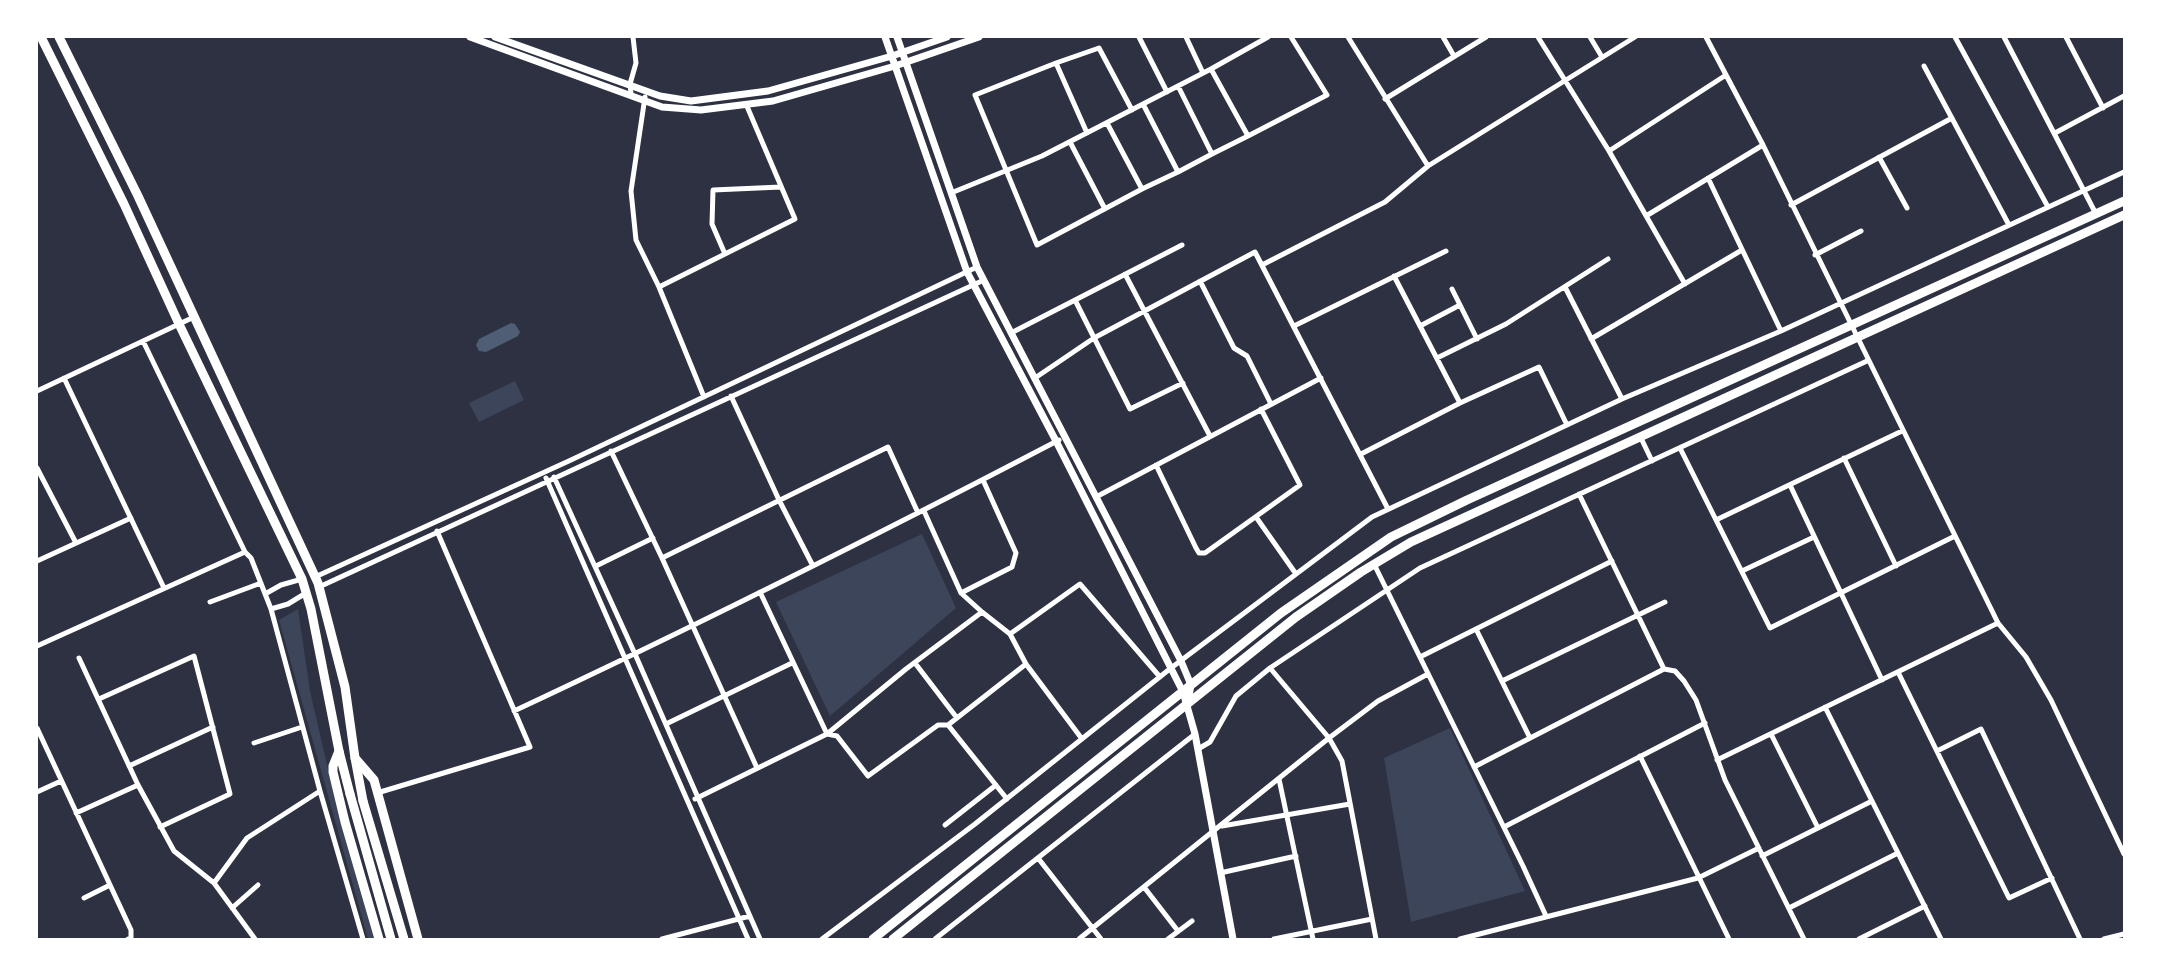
<!DOCTYPE html>
<html>
<head>
<meta charset="utf-8">
<style>
  body { margin:0 }
  #map { position:relative; width:2161px; height:976px; overflow:hidden; background:#2d3142; font-family:Barlow,sans-serif }
  canvas { display:block }
  .frame { position:absolute; inset:0; border:38px solid #fff; pointer-events:none }
</style>
</head>
<body>
<div id="map">
<canvas width="2161" height="976"></canvas>
<div class="frame"></div>
</div>
<script>
const ctx = document.querySelector('canvas').getContext('2d');
ctx.lineJoin = 'round';
function fill(path, color) {
  ctx.fillStyle = color;
  ctx.fill(path, 'evenodd');
}
function strokePath(path, color, width, dash) {
  ctx.strokeStyle = color;
  ctx.lineWidth = width;
  ctx.lineCap = dash ? 'butt' : 'round';
  ctx.setLineDash(dash || []);
  ctx.stroke(path);
}
fill(new Path2D(`
  M515 381 524 400 479 422 469 403Z
  M922 534 956 608 830 716 776 602Z
  M298 609 310 691 338 812 374 939H368L279 620Z
  M1450 728 1525 891 1411 922 1384 758Z`), '#3c4559');
fill(new Path2D(`
  M511 323 515 324 520 332 518 336 486 352 479 351 476 345 479 339Z`), '#4f5d75');
strokePath(new Path2D(`
  M1139 37 1167 92
  M1186 37 1203 73
  M1348 37 1428 166
  M1443 37 1454 56
  M1538 37 1609 151 1685 284
  M1590 37 1602 57
  M1706 37 1763 145 1998 623 2026 657 2051 700 2124 854
  M1955 37 2048 207
  M2004 37 2096 214
  M2066 37 2103 108
  M1056 63 1099 48 1132 110
  M1924 66 2009 225
  M1211 69 1248 136 1327 95 1291 37
  M631 94 630 84 636 63 633 37
  M645 97 631 191 636 240 659 287 704 397
  M1385 99 1486 37
  M1143 104 1178 172 1212 154 1178 86
  M1087 133 1056 63 975 95 1037 245 1142 189 1107 123
  M2055 133 2124 96
  M1070 142 1105 209
  M1609 151 1726 75
  M1212 154 1248 136
  M1879 157 1907 208
  M1708 178 1781 331
  M1142 189 1178 172
  M951 193 1042 156 1211 69 1268 37
  M1791 205 1952 118
  M1646 216 1763 145
  M725 254 712 224 713 190 781 187
  M1815 255 1861 231
  M1262 265 1385 202 1428 166 1635 37
  M1125 274 1210 436
  M1394 276 1460 403
  M1200 281 1234 348 1247 356 1271 404
  M659 287 795 219 746 104
  M1565 287 1622 399
  M1452 289 1477 339
  M1075 300 1130 409 1183 383
  M1294 326 1446 251
  M1420 326 1460 305
  M1011 333 1182 245
  M1591 339 1742 250
  M143 341 245 552 251 558 271 609 320 791 247 838 214 883
  M1437 358 1506 324 1608 259
  M64 378 164 588
  M1035 378 1094 338 1255 252 1388 509
  M37 391 194 317
  M731 396 779 500 813 566
  M1640 436 1652 461
  M1680 448 1770 628 1955 536
  M611 451 662 558
  M1361 454 1460 403 1539 367 1567 425
  M1844 458 1896 566
  M1156 465 1196 548 1199 553H1205L1300 485 1261 409
  M37 468 76 543
  M554 477 635 654 760 939
  M546 478 748 939
  M1790 485 1882 680
  M1579 494 1664 669 1675 671 1684 681 1696 700 1725 780 1804 939
  M1096 497 1321 378
  M1256 517 1296 574
  M1716 520 1902 431
  M37 561 131 518
  M1374 564 1523 866 1546 916
  M596 566 653 538
  M1742 571 1814 537
  M315 577 571 460 977 267
  M319 587 984 280
  M760 592 827 734 837 736 868 776 938 725H948
  M961 593 1012 567 1016 553 983 480
  M265 594 281 585 302 579
  M210 602 261 583
  M271 609 288 604 306 593
  M982 612 1010 634 1080 584 1160 677
  M1476 629 1530 738
  M37 646 245 552
  M1420 657 1612 561
  M79 658 138 785 174 851 214 883 255 939
  M915 663 957 718
  M1026 664 1082 739
  M1270 668 1329 738 1342 761 1376 939
  M1898 672 2009 898 2052 878
  M1502 681 1665 602
  M99 699 194 656 230 794 160 827
  M1825 707 1941 939
  M514 711C698 625 879 534 1059 440
  M666 724 792 663
  M37 728 131 930V938L128 939
  M1771 734 1818 828
  M254 743 302 727
  M1198 749 1210 742 1236 696 1270 668 1420 568 1867 361
  M1937 751 1981 729 2080 939
  M1640 756 1729 939
  M1717 760 1998 623
  M129 766 213 727
  M1474 767 1664 669
  M757 768 662 558 888 447 918 513
  M1279 779 1313 939
  M320 791 363 939
  M37 792 61 781
  M377 793 530 747 437 531
  M695 799 827 734 906 669 982 612 961 593 924 511
  M1007 799 948 725 1026 664 1010 634
  M76 813 138 785
  M945 825 996 785
  M1222 826 1350 804
  M1504 827 1705 723
  M1762 856 1872 801
  M1038 858 1101 939
  M1220 873 1296 856
  M1144 887 1178 931
  M84 898 110 885
  M232 908 258 885
  M1789 908 1898 853
  M662 939 750 916
  M822 939 975 824 1171 668 1372 517 1622 399 1781 331 2124 172
  M935 939 1195 734
  M1079 939 1329 738 1378 701 1428 674
  M1168 939 1192 921
  M1274 939 1372 919
  M1460 939 1698 878 1759 848
  M1859 939 1925 906
  M2104 939 2124 934`), '#fff', 5);
strokePath(new Path2D(`
  M470 37 662 107 701 110 773 101 895 66 979 37
  M495 37 660 96 691 101 768 91 892 56 947 37
  M885 37 967 272 1056 441 1183 692 1195 734 1233 939
  M897 37 977 267 1181 661 1191 685 1188 701`), '#fff', 7);
strokePath(new Path2D(`
  M339 751 350 794
  M355 758 363 801`), '#fff', 9);
strokePath(new Path2D(`
  M41 37 124 204 179 324 302 579 311 609 339 751 333 766V772L345 822 379 939
  M59 37 138 196 318 583 345 687 355 758 374 780 418 939
  M350 794 391 939
  M363 801 404 939
  M873 939 1281 613 1391 537 1467 500 2124 201
  M893 939 1296 617 1361 572 1411 542 2124 215`), '#fff', 9);
</script>
</body>
</html>
